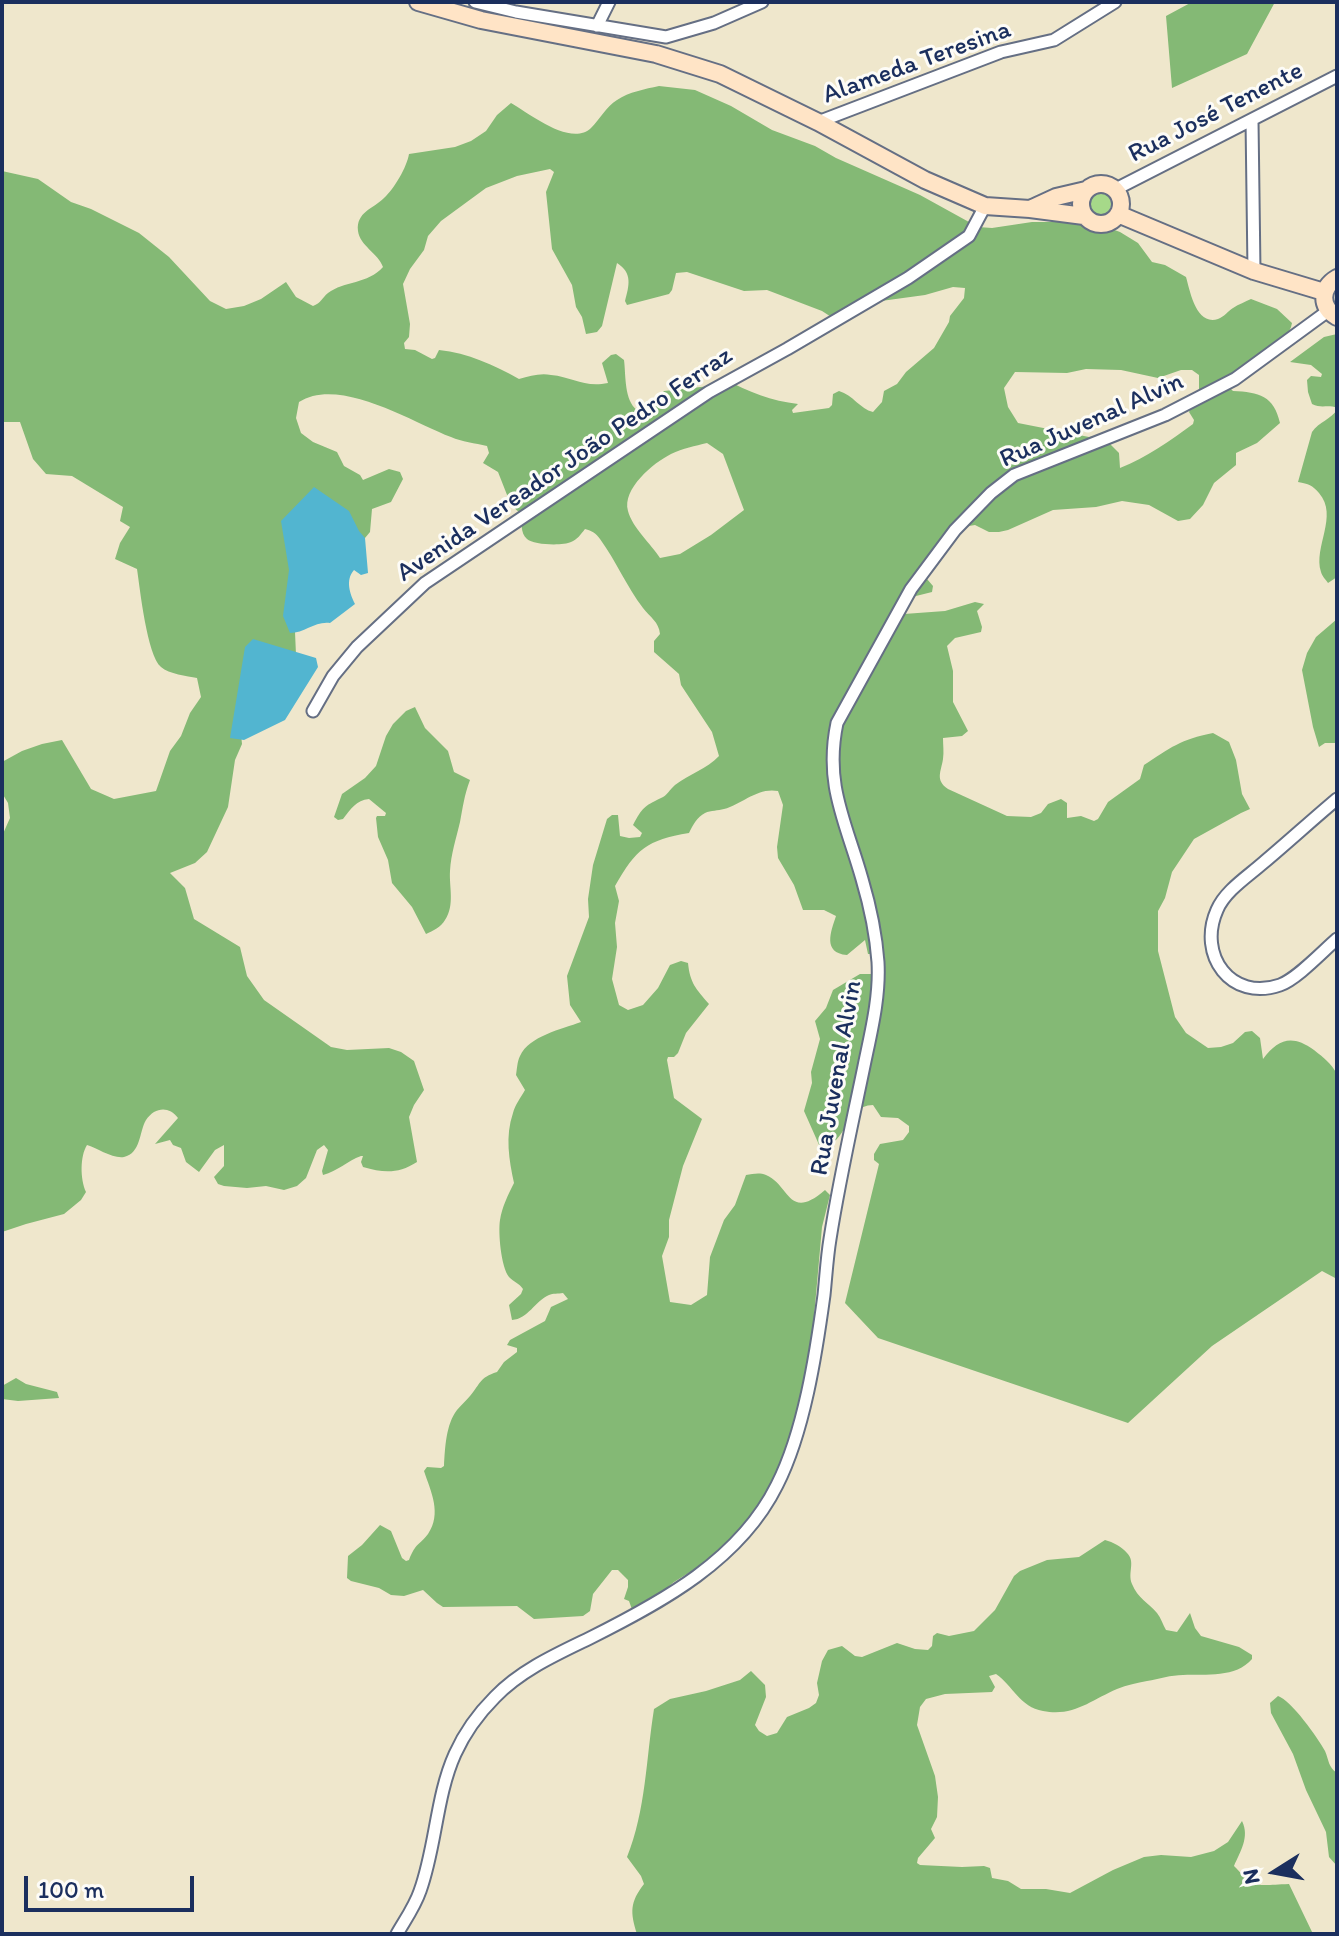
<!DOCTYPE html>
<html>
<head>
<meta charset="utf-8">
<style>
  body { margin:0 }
  #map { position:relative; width:1339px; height:1936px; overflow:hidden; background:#efe7cc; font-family:Itim,sans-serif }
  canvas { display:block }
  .frame { position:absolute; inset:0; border:4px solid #1b2f5e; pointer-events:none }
  .north { position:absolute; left:1235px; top:1832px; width:80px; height:80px; -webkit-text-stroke:6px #fdfcf7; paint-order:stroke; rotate:259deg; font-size:22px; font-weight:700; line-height:32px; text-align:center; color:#1b2f5e }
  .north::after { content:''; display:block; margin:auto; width:28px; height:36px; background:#1b2f5e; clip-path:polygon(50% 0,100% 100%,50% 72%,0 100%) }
  .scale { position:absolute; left:24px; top:1876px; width:170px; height:36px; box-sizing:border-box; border:4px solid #1b2f5e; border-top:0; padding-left:10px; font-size:24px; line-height:28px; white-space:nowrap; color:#1b2f5e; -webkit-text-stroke:6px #fdfcf7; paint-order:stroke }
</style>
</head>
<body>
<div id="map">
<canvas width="1339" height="1936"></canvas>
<div class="frame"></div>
<div class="north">N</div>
<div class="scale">100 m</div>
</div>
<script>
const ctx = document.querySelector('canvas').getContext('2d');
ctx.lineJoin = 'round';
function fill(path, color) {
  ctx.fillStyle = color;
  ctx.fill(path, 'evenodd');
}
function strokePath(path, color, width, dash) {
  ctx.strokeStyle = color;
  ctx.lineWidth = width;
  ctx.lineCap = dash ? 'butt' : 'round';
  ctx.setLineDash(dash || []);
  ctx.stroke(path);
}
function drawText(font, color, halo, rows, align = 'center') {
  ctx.font = font + ' Itim,sans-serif';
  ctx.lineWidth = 6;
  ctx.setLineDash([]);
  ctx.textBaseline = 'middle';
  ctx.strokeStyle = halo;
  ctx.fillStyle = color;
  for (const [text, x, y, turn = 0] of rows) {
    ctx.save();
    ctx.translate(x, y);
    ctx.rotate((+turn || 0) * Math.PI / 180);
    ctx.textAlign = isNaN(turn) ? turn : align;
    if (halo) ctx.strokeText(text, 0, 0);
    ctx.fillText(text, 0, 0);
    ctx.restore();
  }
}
fill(new Path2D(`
  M1085 204a13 13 0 1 1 26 0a13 13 0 1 1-26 0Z`), '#a6d989');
fill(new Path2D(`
  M1192 2H1275L1247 54 1172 88 1166 16Z
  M659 86 695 90 731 106 772 130 815 146 836 158 920 195 978 227 992 228 1032 222H1076L1101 225 1120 232 1138 243 1152 262 1165 265 1186 277C1190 291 1196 326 1218 319 1224 317 1228 311 1233 308 1239 304 1245 302 1251 299L1277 309 1292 323C1289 346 1243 366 1230 388L1233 391C1259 392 1274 396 1280 423L1257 443 1236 453V465L1214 483 1203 505 1190 519 1178 521 1149 505 1122 501 1096 507 1053 510 1008 530 999 532H989L975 525 969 526 960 531 928 573 927 579 933 586 932 592 912 597 900 611 904 614 945 611 975 602 984 604 977 611 982 627 981 632 955 638 947 646 953 671V702L968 731 962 736 943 738C943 745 944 752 943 759 941 772 935 780 948 789L1007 816 1031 817 1041 813 1048 804 1061 799 1067 803V818L1081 816 1094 821 1098 819 1108 802 1140 779 1144 765C1170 748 1181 739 1213 733L1229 742 1236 760 1242 794 1250 809 1241 813 1194 839 1172 872 1165 898 1158 911V951L1175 1017 1186 1033 1208 1048 1221 1047 1233 1043 1245 1032 1252 1031 1260 1038 1263 1059C1278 1039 1292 1034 1314 1050 1324 1058 1331 1063 1337 1074V1279L1322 1271 1212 1346 1128 1423 878 1338 845 1303 879 1164 874 1160V1154L880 1144 903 1140 909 1132V1126L898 1118 881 1117 873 1105C843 1106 849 1145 820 1147L804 1111 812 1083 811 1072 820 1039 815 1021 826 1008 833 990 860 974H881L885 968V957L881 948 874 954H868L865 940 847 955C822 953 831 931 836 916L824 910H803L794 885 778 858 777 847 783 805 778 791C758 787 742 804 724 809 718 811 711 810 705 813 697 817 693 825 689 833 647 840 636 849 615 886L619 901 615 923 617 947 612 979 619 1005 628 1010 643 1005 658 988 670 965 681 961 688 963C690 983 696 989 709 1004L686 1033 678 1053 674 1057H668L667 1060 674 1098 702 1119 683 1166 669 1220V1237L662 1256 670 1302 691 1305 707 1295 710 1257 724 1220 735 1205 746 1175C753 1174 759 1172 766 1175 790 1185 788 1222 825 1190L830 1195 822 1227 809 1373 796 1457 782 1487 753 1529 709 1568 690 1572 674 1582 634 1615 629 1601 624 1599 628 1587V1580L618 1570H612L593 1594 590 1611 583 1616 534 1619 517 1606 443 1607 437 1603 423 1590 404 1596 391 1595 379 1588 351 1581 347 1578 348 1556 362 1545 380 1525 391 1531 402 1558 406 1561 409 1560C416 1542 419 1546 428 1534 442 1513 431 1492 424 1471L427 1467 441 1468 444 1466C445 1448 446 1424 457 1410 461 1405 466 1401 470 1396 481 1383 479 1378 497 1372L504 1362 517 1352V1348L507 1345 510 1340 545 1321 551 1307 568 1299 563 1293C558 1294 553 1293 549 1295 535 1301 528 1319 512 1320L509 1305 521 1294 523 1289C519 1283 514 1282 509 1277 501 1267 498 1232 500 1220 502 1207 508 1195 514 1183 509 1160 505 1136 513 1113 515 1105 521 1097 525 1090L516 1075C517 1070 517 1062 520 1056 529 1036 562 1029 581 1022L570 1005 567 976 589 917 588 899 593 865 607 819 612 815H618L620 836 629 838 640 837 642 833 633 825C643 807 643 807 661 798 667 796 670 789 675 785 689 774 707 769 719 756L712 732 681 685 679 674 654 652V641L660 634C659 622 650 617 643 608 627 587 616 561 600 539 596 533 592 531 585 529 581 534 577 540 571 542 563 546 533 545 527 539 520 533 522 522 521 514L511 505 498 472 483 463 489 453 487 446C475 443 462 442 451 437 412 422 339 376 299 402L296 418 301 433 313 442 337 452 344 466 360 475 363 480 389 469 400 472 403 479 391 502 372 509 370 532 365 538 352 542 293 585 296 655 240 725 242 744 235 760 228 807 207 852 195 863 170 873 185 888 194 919 240 947 247 976 264 1000 331 1047 347 1050 389 1048 401 1052 414 1061 424 1090 414 1105 409 1117 417 1162C398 1174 384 1173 363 1167L361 1162 363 1156H361C347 1161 338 1171 323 1175L322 1171 328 1150 324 1145 317 1150 306 1178 297 1186 284 1190 266 1186 247 1188 224 1186 218 1184 214 1177 224 1166V1145L215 1150 199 1172 186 1162 181 1148 173 1145 170 1140 155 1144 178 1118C169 1106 155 1107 146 1120 139 1132 141 1153 124 1157 113 1159 97 1148 87 1145 80 1156 80 1179 86 1192L81 1200 64 1214 26 1224 2 1232V836L10 818 8 803 2 793V762L22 751 42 744 62 740 91 789 114 799 156 791 170 751 181 736 190 713 201 697 197 678C187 676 169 674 161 667 147 655 140 589 137 569L115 559 120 543 130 527 120 521 123 507 72 476 46 474 33 459 20 422H2V171L38 179 71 202 91 209 139 233 169 257 210 301 226 309 244 306 261 299 286 282 296 297 313 306C321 303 322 298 328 293 344 281 368 284 383 267 378 253 360 246 358 231 356 212 373 209 384 198 394 189 407 167 409 154L455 147 471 141 486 131 497 115 511 103C530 114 571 147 591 128 600 119 606 107 617 100 629 92 645 89 659 86ZM550 169 554 172 546 192 552 249 572 285 576 307 582 317 586 334 597 332 602 326 617 263C633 273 629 286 625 301L627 305 669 294 672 290 676 273 687 272 744 291 767 290 822 311 839 322 862 307 881 301 925 295 953 287 965 288 964 298 950 316 949 322 934 348 906 372 897 384 884 391 882 402 873 412C860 409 853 395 839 391L833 394 832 405 829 408 793 413 792 410 798 404C772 401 748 392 725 379L710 386 664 391 652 403 637 410C624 400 626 376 624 360L616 354 611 355 602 363 608 383C584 388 573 377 551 375 540 373 530 376 519 379 494 365 468 353 439 350L435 358 432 359 415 350 405 349 404 343 409 337 410 324 403 284 410 269 424 250 428 236 441 221 486 188 517 176ZM1086 369 1121 370 1158 378 1181 370H1192L1199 375V391L1189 412 1194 420 1193 424C1170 441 1147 457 1120 468L1119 453 1101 435 1089 437 1018 423 1008 407 1004 388 1015 372 1067 373ZM707 443 723 454 744 510 711 535 680 554 660 558C651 544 632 527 628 511 622 489 653 463 671 454 683 448 695 446 707 443Z
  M1337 334V408C1328 404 1322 409 1312 404L1308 392 1307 380 1311 376 1321 377 1322 374 1311 365 1290 362 1324 337Z
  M1337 410V577L1328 583C1326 580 1322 576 1321 572 1313 547 1339 516 1319 493 1312 485 1309 484 1298 482L1312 432C1319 422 1331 419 1337 410Z
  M1337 619V743H1325L1319 747 1313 727 1302 670 1307 653 1316 637Z
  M415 707 425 728 448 751 454 772 470 780C464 796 463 807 460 822 456 839 451 854 450 871 449 887 455 905 445 920 441 927 433 931 426 934L412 907 392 883 388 860 378 837 376 818 377 816H385L386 813 369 799C356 800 351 809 343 819L338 820 334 817 342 794 365 778 376 766 386 736 393 724 406 711Z
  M16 1378 26 1384 57 1392 59 1398 18 1401 2 1399V1386Z
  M1105 1540C1113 1542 1122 1547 1127 1553 1136 1562 1127 1573 1132 1584 1138 1599 1148 1602 1157 1613 1161 1618 1163 1625 1166 1630L1177 1632 1190 1613 1195 1628 1201 1636 1239 1647 1252 1655V1659C1236 1678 1206 1674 1183 1675 1171 1675 1159 1679 1147 1681 1137 1683 1127 1685 1117 1689 1091 1700 1074 1717 1043 1711 1020 1707 1013 1686 996 1674L989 1676 995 1687 992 1692 945 1694 926 1699 920 1707 917 1725 935 1776 938 1797 937 1817 931 1829 935 1838 918 1858 917 1863 920 1865 962 1867 984 1866 990 1868 992 1878 1008 1881 1021 1889H1046L1070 1893 1113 1870 1144 1857 1161 1855 1191 1857 1214 1851 1228 1842 1242 1821C1250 1837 1240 1852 1234 1866 1257 1890 1257 1885 1289 1884L1313 1934H637C630 1912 630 1902 644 1884L641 1876 627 1857C646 1810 646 1759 654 1709L670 1699 706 1691 740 1680 751 1671 765 1685 766 1697 755 1725 759 1731 767 1736 777 1733 787 1717 809 1708 816 1703 819 1695 817 1683 822 1661 828 1650 842 1646 855 1656 862 1657 897 1643 915 1649 928 1650 932 1646 933 1636 937 1633 949 1636 974 1631 995 1610 1014 1576 1020 1571 1047 1560 1079 1557Z
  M1278 1696C1291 1700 1318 1738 1325 1751 1329 1760 1328 1767 1337 1773V1866L1329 1857 1326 1832 1306 1790 1293 1754 1271 1713 1270 1703Z`), '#84b975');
fill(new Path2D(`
  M314 487 349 511 359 531 365 538 368 573 361 575 354 570C345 580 350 594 355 604L330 623C315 621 305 633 290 633L283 616 289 570 281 521Z
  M253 639 316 658 318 667 285 720 244 740 230 738 245 647Z`), '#52b5d0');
const minor = new Path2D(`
  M475 2 516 12 666 37 714 23 762 2
  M597 26 609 2
  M1252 120 1254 271
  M818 122 1001 52 1054 40 1115 2
  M1116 189 1337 76
  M313 711 333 676 357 647 425 583 709 392 787 349 908 278 969 236 985 206
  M1337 799C1312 820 1288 842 1263 863 1247 877 1225 891 1217 910 1197 955 1231 1002 1280 985 1297 979 1323 951 1337 939
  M397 1934C405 1920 415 1906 420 1891 436 1847 436 1796 455 1754 464 1734 479 1713 495 1697 521 1670 557 1654 590 1638 662 1602 740 1560 777 1485 804 1432 816 1354 824 1295 826 1276 827 1257 830 1239 839 1181 852 1124 864 1066 871 1032 880 997 878 962 876 934 870 906 862 879 846 822 824 785 837 723L911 589 955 530 991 493 1014 475 1165 415 1235 379 1328 311`);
const secondary = new Path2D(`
  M418 2 481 20 656 54 720 74 818 122 925 180 985 206 1030 209 1084 216
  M1081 204a20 20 0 1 1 40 0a20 20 0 1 1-40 0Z
  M1030 209 1056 197 1086 190
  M1118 214 1254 271 1324 292
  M1337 278C1320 288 1320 307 1337 317`);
strokePath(minor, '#656f84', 15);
strokePath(secondary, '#656f84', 20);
strokePath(minor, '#fff', 11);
strokePath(secondary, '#ffe4c6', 16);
drawText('26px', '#1b2f5e', '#fdfcf7', [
  ["Alameda Teresina",917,63,-20],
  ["Rua José Tenente",1216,113,-27],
  ["Rua Juvenal Alvin",1092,421,-24],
  ["Avenida Vereador João Pedro Ferraz",565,465,-34],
  ["Rua Juvenal Alvin",837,1078,-80]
]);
</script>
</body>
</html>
